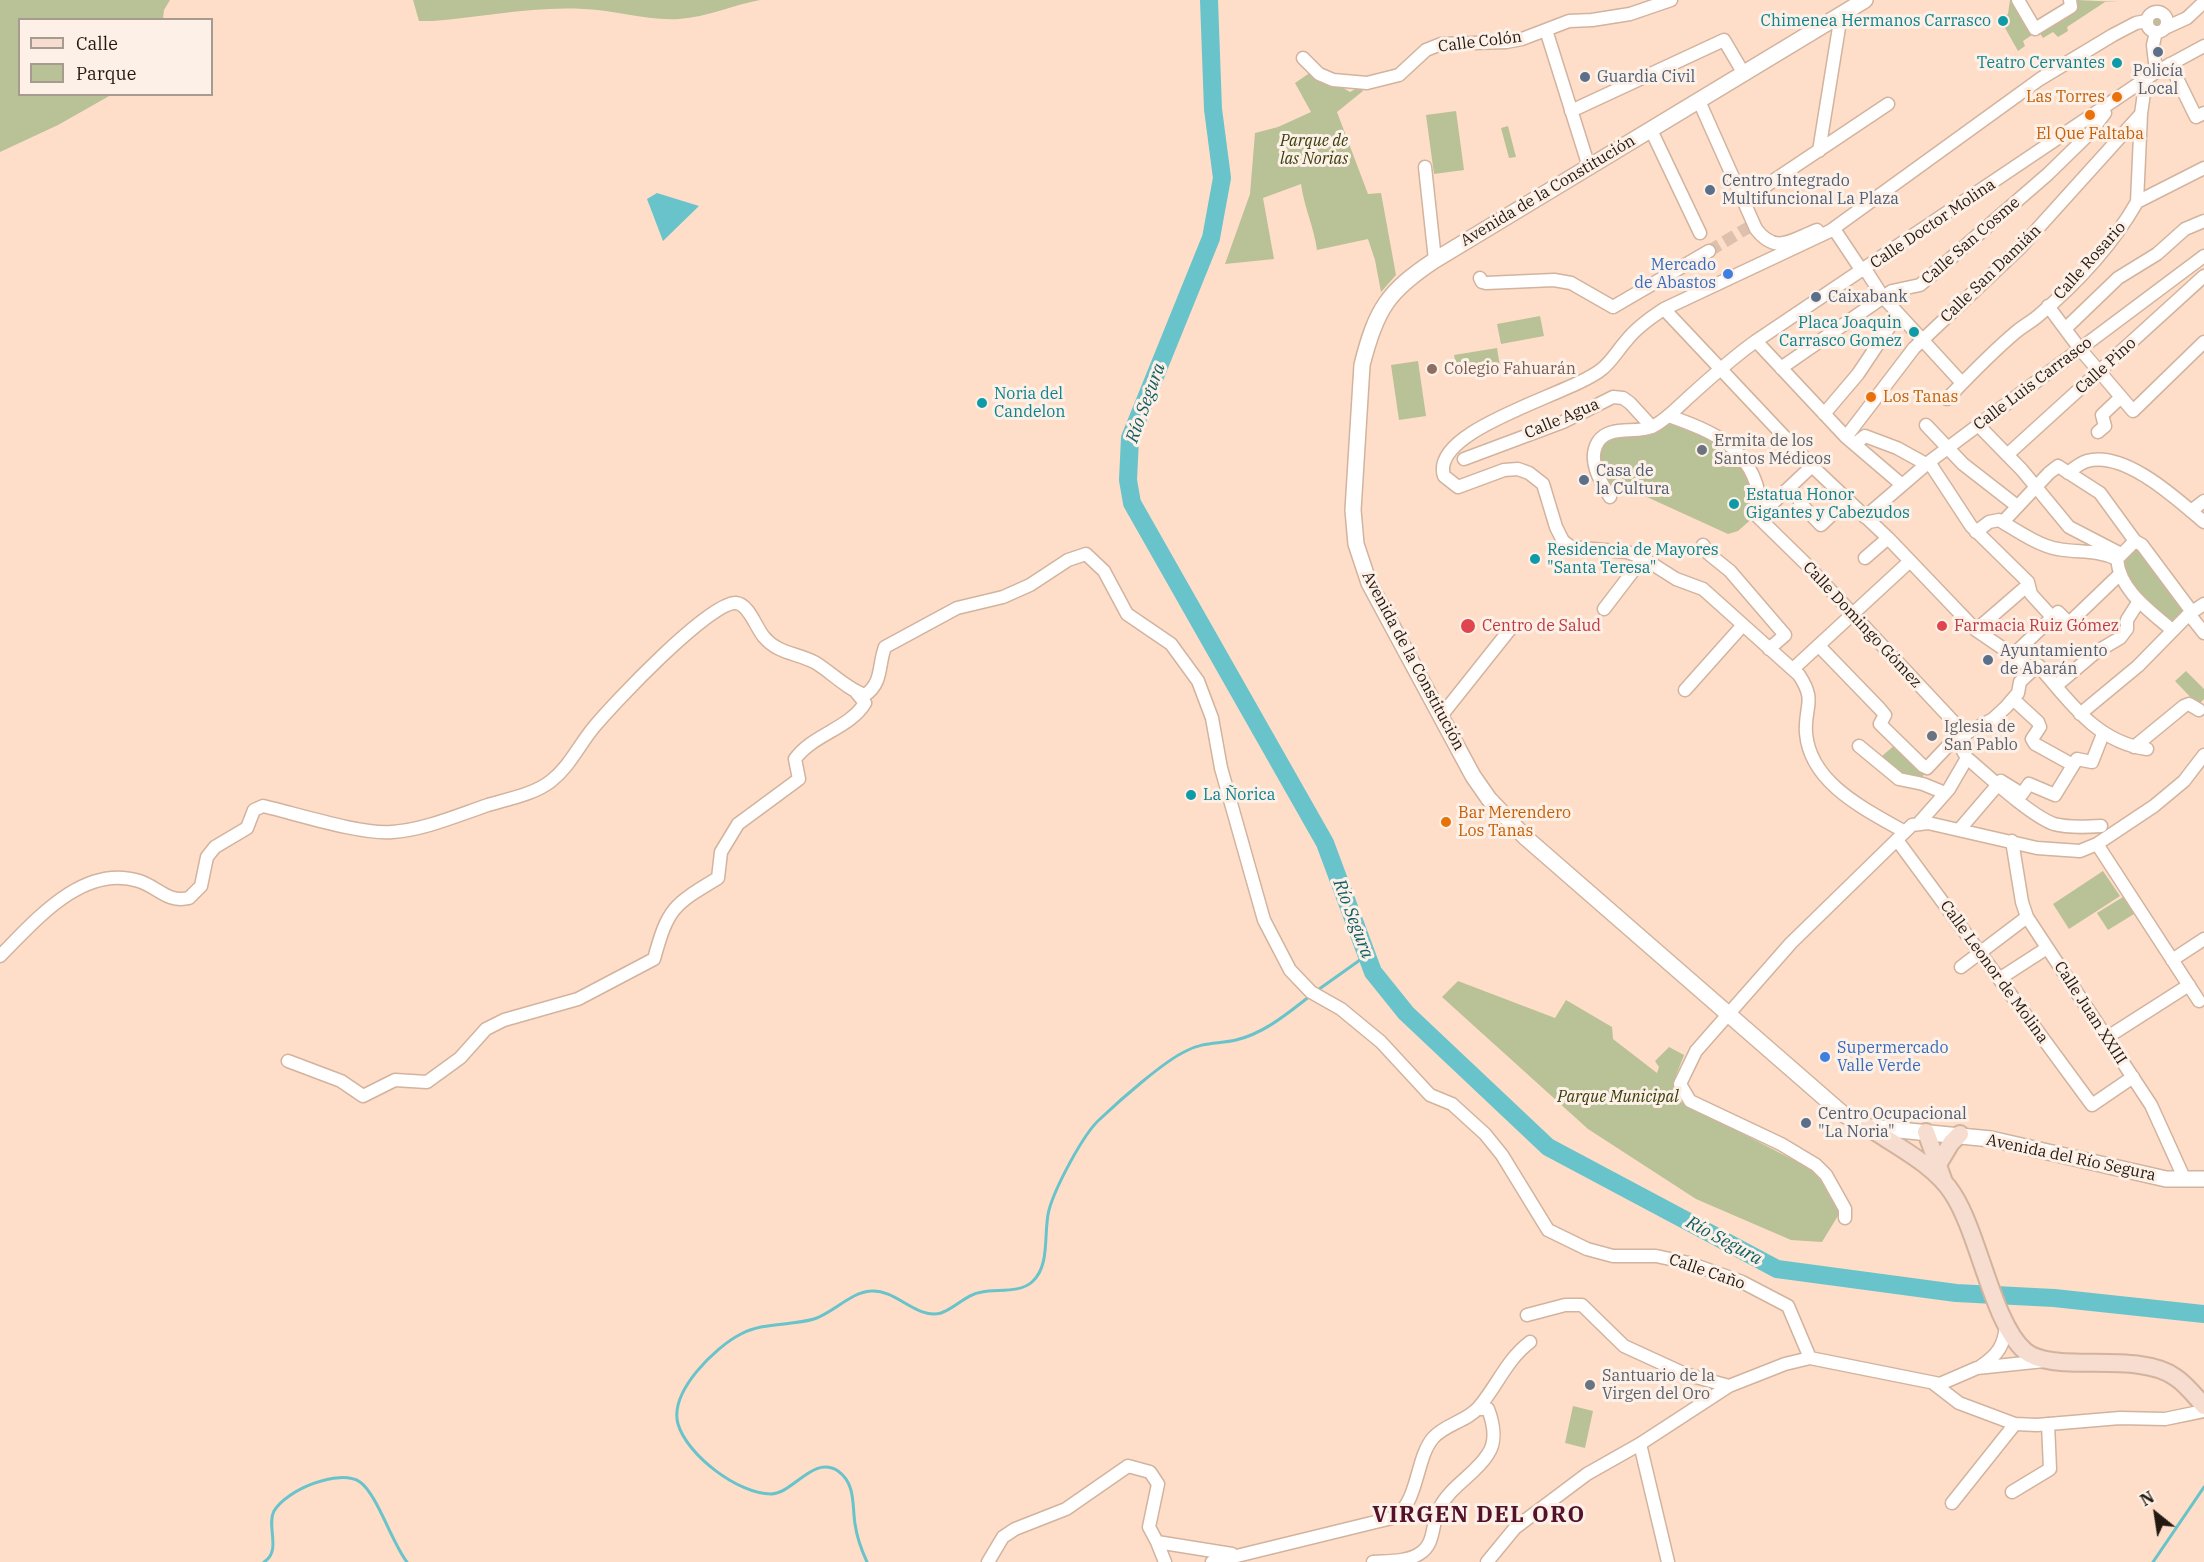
<!DOCTYPE html>
<html>
<head>
<meta charset="utf-8">
<style>
  body { margin:0 }
  #map { position:relative; width:2204px; height:1562px; overflow:hidden; background:#fedec8; font-family:"IBM Plex Serif",serif }
  canvas { display:block }
  .legend { position:absolute; left:18px; top:18px; width:195px; height:78px; box-sizing:border-box; background:#fdf0e7; border:2px solid #a69a91; margin:0; padding:8px 10px; list-style:none; font-size:18px; color:#241911 }
  .legend li { display:flex; align-items:center; gap:12px; height:30px }
  .legend b { width:30px; border:2px solid #a69a91 }
  .north { position:absolute; left:2126px; top:1484px; width:60px; height:60px; -webkit-text-stroke:4px #fdf0e7; paint-order:stroke; rotate:330deg; font-size:16px; font-weight:700; line-height:24px; text-align:center; color:#241911 }
  .north::after { content:''; display:block; margin:auto; width:21px; height:27px; background:#241911; clip-path:polygon(50% 0,100% 100%,50% 72%,0 100%) }
</style>
</head>
<body>
<div id="map">
<canvas width="2204" height="1562"></canvas>
<ul class="legend">
<li><b style="height:8px;background:#f6ddcf"></b>Calle</li>
<li><b style="height:16px;background:#b9c197"></b>Parque</li>
</ul>
<div class="north">N</div>
</div>
<script>
const ctx = document.querySelector('canvas').getContext('2d');
ctx.lineJoin = 'round';
function fill(path, color) {
  ctx.fillStyle = color;
  ctx.fill(path, 'evenodd');
}
function strokePath(path, color, width, dash) {
  ctx.strokeStyle = color;
  ctx.lineWidth = width;
  ctx.lineCap = dash ? 'butt' : 'round';
  ctx.setLineDash(dash || []);
  ctx.stroke(path);
}
function drawText(font, color, halo, rows, align = 'center') {
  ctx.font = font + ' "IBM Plex Serif",serif';
  ctx.lineWidth = 6;
  ctx.setLineDash([]);
  ctx.textBaseline = 'middle';
  ctx.strokeStyle = halo;
  ctx.fillStyle = color;
  for (const [text, x, y, turn = 0] of rows) {
    ctx.save();
    ctx.translate(x, y);
    ctx.rotate((+turn || 0) * Math.PI / 180);
    ctx.textAlign = isNaN(turn) ? turn : align;
    if (halo) ctx.strokeText(text, 0, 0);
    ctx.fillText(text, 0, 0);
    ctx.restore();
  }
}
fill(new Path2D(`
  M0 0H170L164 10 163 19 20 20V94L111 95 58 125 0 152Z
  M413 0H760C733 5 707 17 679 19 647 21 616 10 584 9 533 6 484 17 433 21H419Z
  M2010 0H2014L2032 35 2023 41 2025 46 2018 51 2000 19 2008 14Z
  M2077 0 2119 2H2105L2067 27 2068 31 2058 37 2053 32 2043 38 2039 32 2078 7Z
  M2149 21a8 8 0 1 1 16 0a8 8 0 1 1-16 0Z
  M1314 70 1350 92 1361 86 1363 91 1337 112 1368 194 1381 193 1396 275 1381 292 1375 260 1368 239 1317 250C1314 227 1304 207 1301 184L1263 198 1274 259 1225 264 1250 194 1255 133 1278 127 1311 112 1295 83Z
  M1456 111 1464 170 1434 174 1426 115Z
  M1508 126 1516 157 1509 158 1501 128Z
  M1540 316 1544 336 1501 344 1497 324Z
  M1497 348 1500 367 1458 375 1454 355Z
  M1418 361 1426 416 1399 420 1391 365Z
  M1673 419 1700 429 1739 460 1764 508 1738 531 1728 534 1625 487 1612 489 1597 460 1605 438Z
  M2135 541 2192 612 2172 630 2118 576 2121 554Z
  M2186 671 2204 689V699L2198 705 2175 681Z
  M1896 744 1926 771 1918 784 1874 763Z
  M2103 871 2120 896 2069 929 2053 904Z
  M2123 897 2134 914 2108 930 2097 913Z
  M1458 981 1555 1018 1566 1000 1612 1027 1613 1039 1657 1073 1659 1067 1655 1061 1669 1047 1684 1055C1678 1072 1668 1086 1681 1102L1813 1170 1838 1204 1839 1214 1822 1242 1791 1240 1696 1199 1588 1129 1442 997Z
  M1573 1406 1593 1411 1585 1448 1565 1443Z`), '#b9c197');
fill(new Path2D(`
  M657 193 699 206 663 241 647 199Z`), '#68c3cb');
strokePath(new Path2D(`
  M1315 992 1367 955
  M264 1562C282 1551 266 1526 274 1511 286 1490 339 1468 360 1482 377 1494 392 1543 407 1562
  M867 1562C861 1549 857 1538 855 1524 852 1505 856 1484 838 1471 813 1455 794 1493 771 1494 738 1494 687 1455 678 1424 669 1392 715 1347 741 1334 764 1322 790 1326 814 1319 833 1313 851 1292 871 1291 896 1289 917 1320 941 1313 956 1308 966 1294 982 1292 997 1289 1020 1293 1032 1282 1051 1265 1043 1232 1049 1210 1055 1188 1083 1134 1100 1119 1119 1101 1164 1061 1186 1051 1202 1042 1219 1044 1236 1040 1265 1033 1288 1013 1310 996
  M2153 1562 2204 1487`), '#68c3cb', 3);
strokePath(new Path2D(`
  M1209 0 1213 109 1222 178 1211 238 1130 438 1128 480 1132 503 1325 843 1373 972 1406 1013 1548 1147 1777 1269 1956 1293 2054 1298 2204 1314`), '#68c3cb', 18);
strokePath(new Path2D(`
  M1709 251 1754 224`), '#ddc0ad', 12, [12, 6]);
const minor = new Path2D(`
  M2018 0 2035 29 2071 7 2070 0
  M2147 22a10 10 0 1 1 20 0a10 10 0 1 1-20 0Z
  M2165 28 2187 18 2204 2
  M1546 30 1589 167
  M1303 58 1319 74 1333 80 1367 83 1399 75 1426 50 1441 44 1506 42 1522 39 1569 21 1592 20 1630 14 1671 0
  M2170 64 2196 117 2204 113
  M2156 72 2153 45 2156 32
  M1699 101 1756 229C1776 255 1791 240 1817 230
  M1571 111 1724 40 1744 74
  M1651 130 1700 233
  M1819 151 1841 15
  M1425 167 1435 260
  M1743 201 1888 104
  M2137 202 2204 168
  M1834 229 1862 271
  M1865 269 1883 297 1962 383
  M1480 278 1482 282 1486 283 1554 280 1571 283 1613 307 1709 251
  M2048 306 2080 349 2133 411 2204 342
  M1664 309 1812 466 1888 538 1976 630 2033 669
  M2065 329 2118 278 2157 254 2185 229 2204 221
  M1756 341 1846 437 1901 484
  M1781 368 1892 291 1920 285 2048 174 2090 133 2105 113
  M1947 399C1969 376 1992 352 2016 332 2023 326 2031 322 2038 316 2076 284 2113 244 2137 202L2141 114 2146 79
  M1824 414 1858 374 1898 314
  M1669 416C1714 432 1752 448 1760 500
  M1926 425 1963 464 2017 506
  M1978 425 2022 470 2069 527 2121 554
  M2098 432 2105 426 2102 415 2121 397
  M1846 437 1914 348 2021 247 2141 114
  M1855 444 1865 436 1897 448 1926 464
  M2007 455 2204 276
  M1464 459 1563 422 1613 397 1623 398 1630 403 1652 427
  M1929 462 1971 526 2028 582 2031 594 2052 617
  M1812 466 1758 517 1805 563 1965 734
  M2068 473C2074 468 2080 463 2087 461 2125 450 2178 500 2204 522
  M1610 497C1600 481 1587 460 1598 442 1609 424 1637 435 1654 426 1667 419 1678 407 1689 397 1711 377 1732 358 1756 341L2156 72 2204 46
  M1800 503 1821 525 1847 500
  M2191 511 2204 501
  M1865 517 1929 462 2204 256
  M2003 522 2049 473 2058 466 2100 493 2135 541
  M1976 532 1989 522 1999 520C2016 530 2039 546 2058 549 2079 553 2096 549 2117 559
  M1703 545 1709 554 1730 571 1785 635 1769 649
  M1865 558 1888 538
  M1604 609 1643 558
  M2189 614 2204 633
  M1976 630 2028 585
  M2172 630C2149 610 2120 591 2117 559L2135 541 2142 545 2192 612
  M1819 646 1880 709 1885 715 1880 724 1923 766 1927 768 1962 731
  M2011 657 2058 612 2069 623 2118 576
  M1793 669 1910 561
  M2056 686 2096 652 2120 638 2127 629V620L2139 601
  M1685 690 1743 625
  M2013 699 2038 722 2040 727 2032 739 2035 744 2073 765
  M2080 714 2138 666 2189 614 2204 604
  M1441 716 1511 628
  M1965 734 1993 719 2006 707 2018 693 2020 682 2038 665C2069 701 2096 742 2147 749
  M1965 734 1963 751 1967 758C1987 775 2031 816 2054 824 2069 828 2086 827 2101 826
  M1859 746 1899 779 1923 784 1945 793
  M2134 747 2184 706 2189 704 2199 710
  M1919 823 1949 789 1967 758
  M1959 830 2001 781 2022 794 2029 784 2055 795 2077 759 2092 762 2103 734
  M1905 832C1867 810 1810 784 1806 733 1804 706 1817 702 1799 675L1703 589 1676 579 1643 558 1627 552 1571 547 1563 541 1556 527 1543 484 1529 473 1518 469 1504 470 1458 487 1444 476C1429 429 1573 394 1602 369 1611 362 1618 350 1626 341 1636 328 1650 318 1664 309L1830 231 2040 79 2113 35 2136 23 2146 21
  M1897 840 2092 1105 2133 1077
  M2012 841 2022 902 2027 917 2151 1105 2185 1180
  M2097 844 2199 1001
  M0 956C35 921 83 863 139 881 158 887 167 903 189 898L201 886 207 857 215 847 247 828 254 810 263 806C294 813 362 835 392 832 424 830 458 815 488 805 508 799 535 794 551 781 570 766 579 745 594 727 612 705 710 601 736 603 749 604 756 628 764 637 778 654 798 653 816 663 832 673 847 689 865 695 883 683 878 665 885 647L957 608 1003 597 1030 585 1068 560 1086 554 1104 571 1127 614 1171 644 1198 681 1212 718 1221 768 1264 920 1290 970 1311 992 1341 1009 1381 1042 1430 1095 1452 1104 1485 1134 1502 1155 1548 1230 1587 1249 1613 1256H1656L1689 1263 1742 1282 1788 1306 1810 1358
  M2172 960 2204 939
  M1961 967 2027 917
  M1999 979 2047 948
  M2106 1038 2189 985
  M288 1061 341 1081 363 1096 395 1080 427 1082 460 1058 486 1029 504 1020 578 999 654 959C668 908 673 905 718 878L721 852 738 824 799 779 795 759C813 734 849 729 865 703L856 692
  M1845 1218V1209L1840 1200 1826 1175 1816 1165 1781 1144 1690 1101 1680 1084 1696 1051 1791 943 1912 825 1928 823 2037 848 2080 851 2097 844 2154 806 2184 781 2204 755
  M1527 1315 1565 1305H1582L1624 1346 1685 1374 1729 1386
  M1981 1366C1998 1355 2004 1345 2006 1326
  M1933 1383 1959 1403 2015 1424 2037 1425 2120 1418 2165 1419 2204 1411
  M1640 1444 1668 1562
  M2012 1492 2050 1469 2048 1424
  M1952 1503 2015 1424
  M1157 1542 1165 1562
  M988 1562 1003 1537 1015 1529 1066 1509 1128 1466 1150 1472 1158 1484 1149 1527 1157 1542 1232 1554
  M1212 1562 1396 1517C1419 1498 1416 1458 1433 1438 1445 1424 1468 1421 1479 1407 1497 1386 1507 1359 1530 1342
  M1373 1562C1388 1561 1406 1562 1419 1554 1436 1544 1431 1524 1439 1509 1450 1486 1475 1475 1488 1454 1497 1441 1493 1422 1488 1409H1478
  M1487 1562 1515 1528 1587 1474 1640 1444 1729 1386 1785 1364 1810 1358 1940 1384 1977 1368 2044 1361`);
const tertiary = new Path2D(`
  M1865 0 1435 260C1388 291 1376 309 1362 365L1353 510 1356 544 1369 583 1473 776 1489 799 1525 837 1843 1114 1868 1127 1991 1139 2166 1179H2204`);
const secondary = new Path2D(`
  M1868 1127C1896 1146 1935 1165 1953 1194 1979 1234 1993 1324 2025 1351 2053 1375 2137 1350 2175 1377 2186 1384 2195 1396 2204 1406
  M1926 1132 1944 1182
  M1939 1163 1951 1143 1960 1134`);
strokePath(minor, '#d2b39e', 15);
strokePath(tertiary, '#d2b39e', 18);
strokePath(secondary, '#d2b39e', 20);
strokePath(minor, '#fff', 12);
strokePath(tertiary, '#fff', 15);
strokePath(secondary, '#f6ddcf', 16);
for (const [x, y, r, color] of [
  [2003,21,6,"#0f9aa8"],
  [2158,52,6,"#5c6f8a"],
  [2117,63,6,"#0f9aa8"],
  [1585,77,6,"#5c6f8a"],
  [2117,97,6,"#e8710a"],
  [2090,115,6,"#e8710a"],
  [1710,190,6,"#5c6f8a"],
  [1728,274,6,"#3f7fe0"],
  [1816,297,6,"#5c6f8a"],
  [1914,332,6,"#0f9aa8"],
  [1432,369,6,"#8d6e63"],
  [1871,397,6,"#e8710a"],
  [982,403,6,"#0f9aa8"],
  [1702,450,6,"#6b7280"],
  [1584,480,6,"#5c6f8a"],
  [1734,504,6,"#0f9aa8"],
  [1535,559,6,"#0f9aa8"],
  [1468,626,8,"#e0444e"],
  [1942,626,6,"#e0444e"],
  [1988,660,6,"#5c6f8a"],
  [1932,736,6,"#6b7280"],
  [1191,795,6,"#0f9aa8"],
  [1446,822,6,"#e8710a"],
  [1825,1057,6,"#3f7fe0"],
  [1806,1123,6,"#5c6f8a"],
  [1590,1385,6,"#6b7280"]
]) {
  const dot = new Path2D();
  dot.arc(x, y, r, 0, 2 * Math.PI);
  ctx.fillStyle = color;
  ctx.fill(dot);
  strokePath(dot, '#fdf0e7', 2);
}
drawText('16px', '#0d838f', '#fdf0e7', [
  ["Chimenea Hermanos Carrasco",1991,21,"right"],
  ["Teatro Cervantes",2105,63,"right"],
  ["Placa Joaquin",1902,323,"right"],
  ["Carrasco Gomez",1902,341,"right"],
  ["Noria del",994,394],
  ["Candelon",994,412],
  ["Estatua Honor",1746,495],
  ["Gigantes y Cabezudos",1746,513],
  ["Residencia de Mayores",1547,550],
  ["\"Santa Teresa\"",1547,568],
  ["La Ñorica",1203,795]
], 'left');
drawText('16px', '#241911', '#fdf0e7', [
  ["Calle Colón",1480,42,-7],
  ["Avenida de la Constitución",1548,191,-31],
  ["Calle Doctor Molina",1933,224,-34],
  ["Calle San Cosme",1971,241,-41],
  ["Calle Rosario",2090,261,-48],
  ["Calle San Damián",1991,274,-44],
  ["Calle Pino",2106,366,-42],
  ["Calle Luis Carrasco",2033,384,-37],
  ["Calle Agua",1562,419,-23],
  ["Calle Domingo Gómez",1862,625,47],
  ["Avenida de la Constitución",1413,661,62],
  ["Calle Leonor de Molina",1994,972,54],
  ["Calle Juan XXIII",2090,1013,57],
  ["Avenida del Río Segura",2071,1158,12],
  ["Calle Caño",1707,1272,19]
]);
drawText('16px', '#4e5e75', '#fdf0e7', [
  ["Policía",2158,71,"center"],
  ["Local",2158,89,"center"],
  ["Guardia Civil",1597,77],
  ["Centro Integrado",1722,181],
  ["Multifuncional La Plaza",1722,199],
  ["Caixabank",1828,297],
  ["Casa de",1596,471],
  ["la Cultura",1596,489],
  ["Ayuntamiento",2000,651],
  ["de Abarán",2000,669],
  ["Centro Ocupacional",1818,1114],
  ["\"La Noria\"",1818,1132]
], 'left');
drawText('16px', '#c56008', '#fdf0e7', [
  ["Las Torres",2105,97,"right"],
  ["El Que Faltaba",2090,134,"center"],
  ["Los Tanas",1883,397],
  ["Bar Merendero",1458,813],
  ["Los Tanas",1458,831]
], 'left');
drawText('italic 16px', '#383e0b', '#fdf0e7', [
  ["Parque de",1314,141],
  ["las Norias",1314,159],
  ["Parque Municipal",1618,1097]
]);
drawText('16px', '#366cbe', '#fdf0e7', [
  ["Mercado",1716,265],
  ["de Abastos",1716,283],
  ["Supermercado",1837,1048,"left"],
  ["Valle Verde",1837,1066,"left"]
], 'right');
drawText('16px', '#785e54', '#fdf0e7', [
  ["Colegio Fahuarán",1444,369]
], 'left');
drawText('16px', '#5b616d', '#fdf0e7', [
  ["Ermita de los",1714,441],
  ["Santos Médicos",1714,459],
  ["Iglesia de",1944,727],
  ["San Pablo",1944,745],
  ["Santuario de la",1602,1376],
  ["Virgen del Oro",1602,1394]
], 'left');
drawText('16px', '#be3a42', '#fdf0e7', [
  ["Centro de Salud",1482,626],
  ["Farmacia Ruiz Gómez",1954,626]
], 'left');
drawText('italic 18px', '#115f65', '#fdf0e7', [
  ["Río Segura",1146,403,-70],
  ["Río Segura",1353,919,69],
  ["Río Segura",1724,1241,28]
]);
ctx.letterSpacing = '1.5px';
drawText('bold 22px', '#53112c', '#fdf0e7', [
  ["VIRGEN DEL ORO",1479,1516]
]);
ctx.letterSpacing = '0px';
</script>
</body>
</html>
